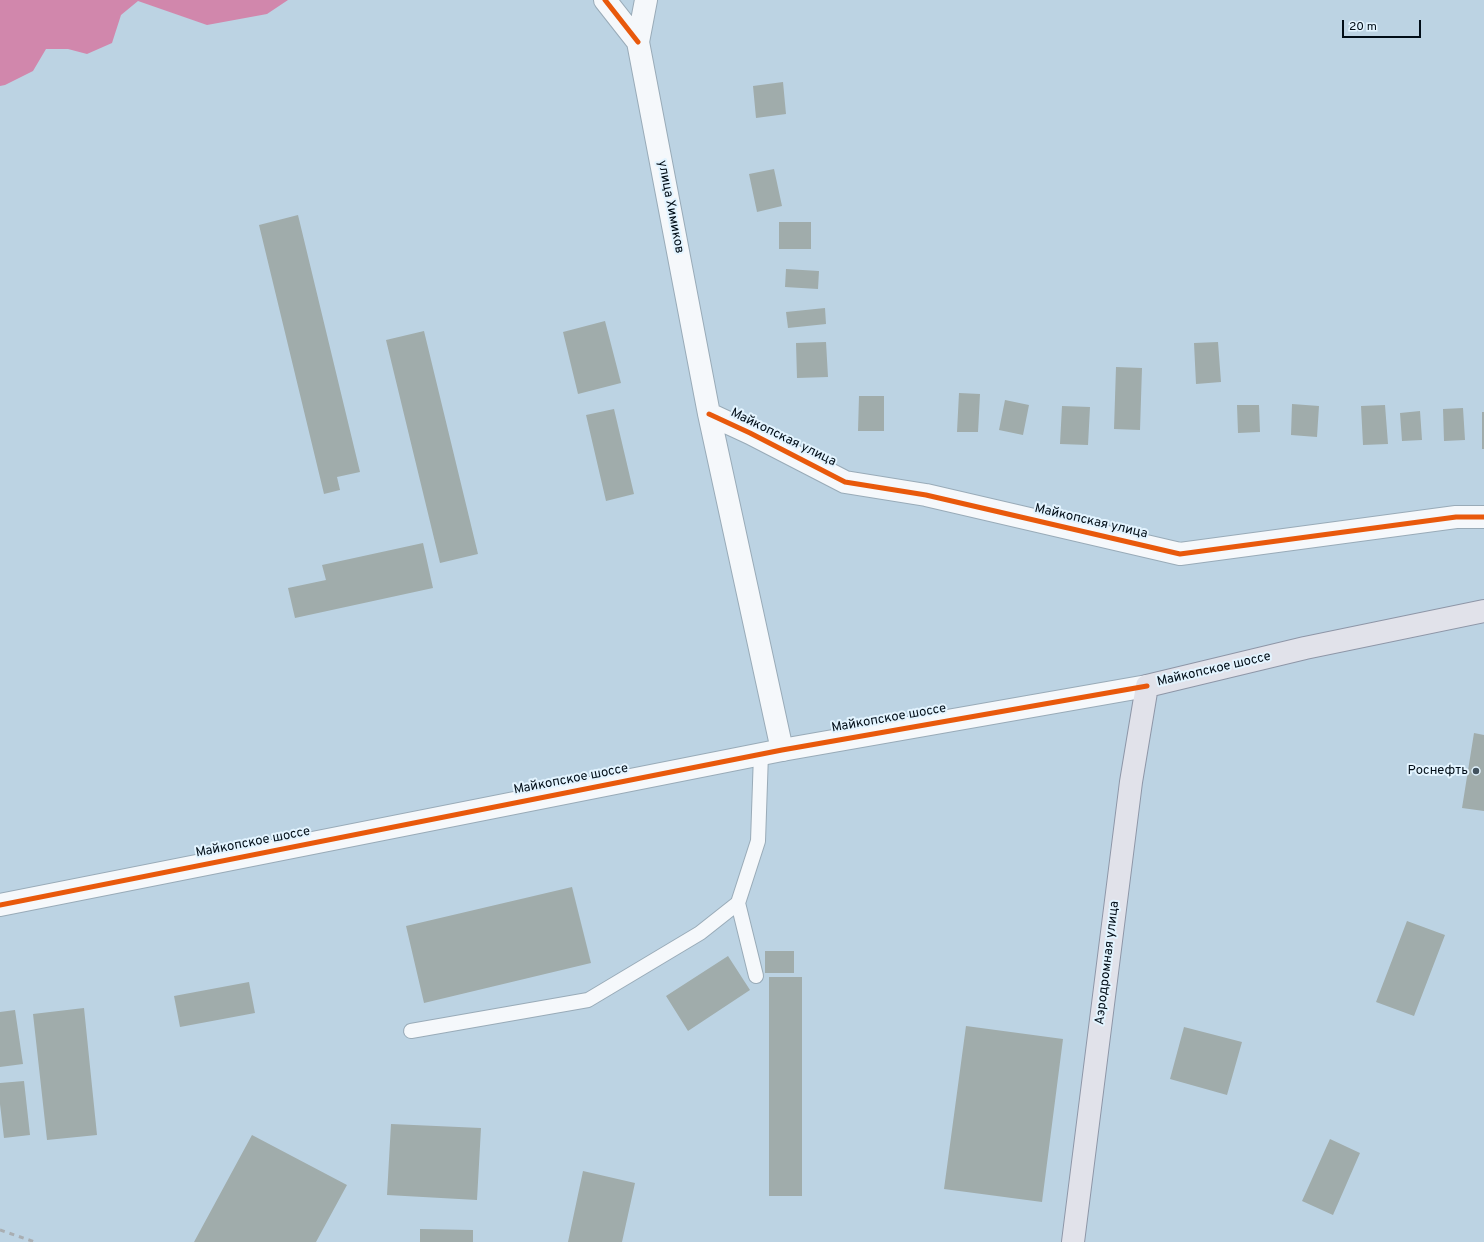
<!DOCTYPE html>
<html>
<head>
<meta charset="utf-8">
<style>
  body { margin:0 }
  #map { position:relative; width:1484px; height:1242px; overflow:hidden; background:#bcd3e3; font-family:Overpass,sans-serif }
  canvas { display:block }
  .scale { position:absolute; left:1342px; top:20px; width:79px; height:18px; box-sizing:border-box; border:2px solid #010d17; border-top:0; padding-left:5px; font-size:12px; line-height:14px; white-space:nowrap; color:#010d17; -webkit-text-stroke:3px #e3f4ff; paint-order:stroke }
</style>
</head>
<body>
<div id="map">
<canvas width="1484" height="1242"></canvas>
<div class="scale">20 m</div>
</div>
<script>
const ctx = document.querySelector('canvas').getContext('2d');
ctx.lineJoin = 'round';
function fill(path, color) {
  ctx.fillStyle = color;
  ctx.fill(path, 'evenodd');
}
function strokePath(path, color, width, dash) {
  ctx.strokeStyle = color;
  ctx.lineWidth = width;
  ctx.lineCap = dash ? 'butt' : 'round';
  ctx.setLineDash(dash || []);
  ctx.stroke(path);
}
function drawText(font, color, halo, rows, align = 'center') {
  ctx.font = font + ' Overpass,sans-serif';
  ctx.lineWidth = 4;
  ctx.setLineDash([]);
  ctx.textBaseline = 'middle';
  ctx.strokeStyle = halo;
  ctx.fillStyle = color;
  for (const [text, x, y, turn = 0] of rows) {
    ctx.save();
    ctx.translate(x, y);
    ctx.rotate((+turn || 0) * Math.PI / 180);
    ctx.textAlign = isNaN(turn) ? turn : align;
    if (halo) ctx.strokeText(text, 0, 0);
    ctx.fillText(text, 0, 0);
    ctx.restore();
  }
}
fill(new Path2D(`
  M0 0H288L267 14 207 25 138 1 121 15 112 43 87 54 68 49H46L33 71 5 85 0 86Z`), '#d187ac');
fill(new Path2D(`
  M783 82 786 114 756 118 753 86Z
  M774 169 782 206 757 212 749 174Z
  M298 215 360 472 337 477 340 490 324 494 259 225Z
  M779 222H811V249H779Z
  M786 269 819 271 818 289 785 287Z
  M825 308 826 324 788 328 786 312Z
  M605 321 621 383 578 394 563 332Z
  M424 331 478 554 440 563 386 340Z
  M826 342 828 377 797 378 796 343Z
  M1218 342 1221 382 1196 384 1194 343Z
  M1116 367 1142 368 1140 430 1114 429Z
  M959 393 980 394 978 432H957Z
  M859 396H884V431H858Z
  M1005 400 1029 405 1023 435 999 430Z
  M1292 404 1319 406 1317 437 1291 435Z
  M1237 405H1259L1260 432 1238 433Z
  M1385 405 1388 444 1363 445 1361 406Z
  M1062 406 1090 407 1088 445 1060 444Z
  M1463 408 1465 440 1444 441 1443 409Z
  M614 409 634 494 606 501 586 415Z
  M1420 411 1422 440 1402 441 1400 413Z
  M1482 412H1484V449H1482Z
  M423 543 433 588 295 618 288 588 326 580 322 565Z
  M1474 733 1484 735V811L1462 808Z
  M572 887 591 963 424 1003 406 926Z
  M1407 921 1445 935 1414 1016 1376 1002Z
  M765 951H794V973H765Z
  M728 956 750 990 688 1031 666 996Z
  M769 977H802V1196H769Z
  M249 982 255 1013 180 1027 174 996Z
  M84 1008 97 1135 47 1140 33 1014Z
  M15 1010 23 1064 0 1067V1012Z
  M966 1026 1063 1039 1042 1202 944 1189Z
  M1184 1027 1242 1042 1227 1095 1170 1079Z
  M24 1081 30 1135 4 1138 0 1104V1083Z
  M391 1124 481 1128 477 1200 387 1195Z
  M252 1135 347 1185 316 1242H194Z
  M1330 1139 1360 1153 1333 1215 1302 1201Z
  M583 1171 635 1183 622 1242H568Z
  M420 1229 473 1230V1242H420Z`), '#a0acab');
const service = new Path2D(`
  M738 903 756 976
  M411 1031 588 1000 700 933 738 903 758 841 761 754`);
const minor = new Path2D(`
  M605 0 638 42
  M646 0 638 42 709 414 782 750
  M709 414 750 433 845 482 926 495 1180 554 1456 517H1484`);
const tertiary = new Path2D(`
  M0 905 782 750 1147 686`);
const primary = new Path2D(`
  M1073 1242 1131 782 1147 686 1305 648 1484 611`);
strokePath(service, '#99abb8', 16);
strokePath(minor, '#99abb8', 24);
strokePath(tertiary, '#99abb8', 24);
strokePath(primary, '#8e96a7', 24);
strokePath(service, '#f5f8fb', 14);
strokePath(minor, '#f5f8fb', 22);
strokePath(tertiary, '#f5f8fb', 22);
strokePath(primary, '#e1e2ea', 22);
strokePath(new Path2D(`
  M0 1230 35 1242`), '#a9aeb2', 3, [5, 5]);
strokePath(new Path2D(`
  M605 0 638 42
  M709 414 750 433 845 482 926 495 1180 554 1456 517H1484
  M0 905 782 750 1147 686`), '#e8590c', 5);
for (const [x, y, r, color] of [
  [1476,771,4,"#42525e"]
]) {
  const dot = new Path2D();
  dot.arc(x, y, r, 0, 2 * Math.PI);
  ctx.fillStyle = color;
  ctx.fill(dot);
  strokePath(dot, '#e3f4ff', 1.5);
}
drawText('13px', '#010d17', '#e3f4ff', [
  ["улица Химиков",670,207,79],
  ["Майкопская улица",783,438,26],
  ["Майкопская улица",1091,522,13],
  ["Майкопское шоссе",1214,670,-13],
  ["Майкопское шоссе",889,719,-10],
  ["Майкопское шоссе",571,780,-11],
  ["Майкопское шоссе",253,843,-11],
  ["Аэродромная улица",1108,963,-83]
]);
drawText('13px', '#010d17', '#e3f4ff', [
  ["Роснефть",1468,771]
], 'right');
</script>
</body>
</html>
